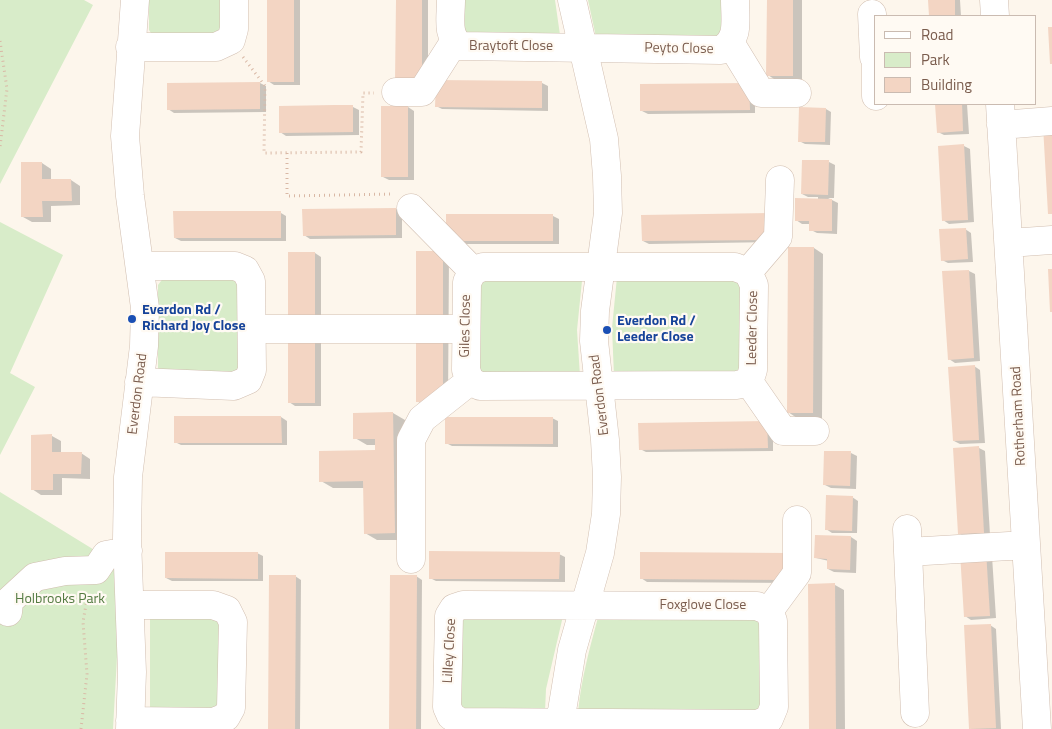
<!DOCTYPE html>
<html>
<head>
<meta charset="utf-8">
<style>
  body { margin:0 }
  #map { position:relative; width:1052px; height:729px; overflow:hidden; background:#fdf6ec; font-family:"Titillium Web",sans-serif }
  canvas { display:block }
  .legend { position:absolute; left:874px; top:15px; width:162px; height:90px; box-sizing:border-box; background:#fffaf3; border:1px solid #cabbb1; margin:0; padding:6px 9px; list-style:none; font-size:15px; color:#7a5c4d }
  .legend li { display:flex; align-items:center; gap:10px; height:25px }
  .legend b { width:25px; border:1px solid #cabbb1 }
</style>
</head>
<body>
<div id="map">
<canvas width="1052" height="729"></canvas>
<ul class="legend">
<li><b style="height:6px;background:#fff"></b>Road</li>
<li><b style="height:14px;background:#d8ecc9"></b>Park</li>
<li><b style="height:14px;background:#f3d5c3"></b>Building</li>
</ul>
</div>
<script>
const ctx = document.querySelector('canvas').getContext('2d');
ctx.lineJoin = 'round';
function fill(path, color) {
  ctx.fillStyle = color;
  ctx.fill(path, 'evenodd');
}
function strokePath(path, color, width, dash) {
  ctx.strokeStyle = color;
  ctx.lineWidth = width;
  ctx.lineCap = dash ? 'butt' : 'round';
  ctx.setLineDash(dash || []);
  ctx.stroke(path);
}
function drawText(font, color, halo, rows, align = 'center') {
  ctx.font = font + ' "Titillium Web",sans-serif';
  ctx.lineWidth = 4.5;
  ctx.setLineDash([]);
  ctx.textBaseline = 'middle';
  ctx.strokeStyle = halo;
  ctx.fillStyle = color;
  for (const [text, x, y, turn = 0] of rows) {
    ctx.save();
    ctx.translate(x, y);
    ctx.rotate((+turn || 0) * Math.PI / 180);
    ctx.textAlign = isNaN(turn) ? turn : align;
    if (halo) ctx.strokeText(text, 0, 0);
    ctx.fillText(text, 0, 0);
    ctx.restore();
  }
}
fill(new Path2D(`
  M0 0H84L93 5 0 184Z
  M149 0H224V30L216 36H153L149 30Z
  M460 0H555L560 35 466 32 460 25Z
  M588 0H725V31L719 38 596 37Z
  M0 222 63 255 10 373 35 387 0 455Z
  M164 277H235L242 284V370L237 375H162L158 368V285Z
  M617 277 737 280 744 287 742 368 736 375 614 376 612 328Z
  M482 278 582 281 577 330 580 376 484 375 476 370 478 285Z
  M0 492 122 567 113 729H0Z
  M150 614H217L223 621 222 707 217 712 150 711Z
  M599 614 758 616 766 623 765 709 759 714 578 713C581 679 590 647 599 614Z
  M465 615 563 616 546 689 545 712H462L457 705 459 620Z`), '#d8ecc9');
fill(new Path2D(`
  M268 0H300V85H274L268 81Z
  M397 0H428V85Z
  M767 0H802V81H777L768 75Z
  M929 0H960L961 16H930Z
  M437 81 542 83 548 86V111L442 109 436 106Z
  M260 83 266 86V112L174 113 168 109Z
  M755 88V113L648 114 642 111Z
  M937 104H967L969 134 944 135 938 132Z
  M353 107 359 110V135L286 136 280 132Z
  M408 107 414 111V180H389L383 177Z
  M826 109 831 112 830 145 805 144 799 141Z
  M964 146 970 149 974 222 949 224 943 220Z
  M829 162 835 165 834 198H828L838 203 837 234 817 233 811 230V224H802L796 220 818 200V197H808L802 194Z
  M42 163 51 169V180H71L80 186V205L51 206V222H32L23 217Z
  M396 209 402 213V238L310 239 304 235Z
  M281 213 286 216V241H181L175 238Z
  M770 214 776 242 649 244 643 241Z
  M553 216 559 219V244H453L447 240Z
  M965 229 971 233 973 262 948 263 942 260Z
  M789 248H814L823 254 822 418H797L788 412Z
  M417 252 449 256 448 405H423L417 401Z
  M315 253 321 257V406H295L289 402Z
  M969 271 975 274 980 361 955 363 949 359Z
  M974 366 980 370 985 443 960 444 954 441Z
  M393 413 405 420 407 540H377L365 533 364 488H333L321 481 376 451V445H367L355 438Z
  M176 417H281L287 421V445H181L175 442Z
  M552 418 558 421V447L452 446 446 443Z
  M773 426V451L646 452 640 449Z
  M32 436H52L61 441V453H81L90 459V479L62 478V495H41L32 489Z
  M979 448 985 451 990 535 965 537 959 533Z
  M851 453 857 456 856 489 831 488 825 485Z
  M852 497 858 501 857 533H832L826 529Z
  M851 537 857 541 856 573 834 572 828 569 829 561 816 558Z
  M257 553 263 556V581H172L166 578Z
  M559 554 565 557V582L436 581 430 578Z
  M961 554 992 556 996 618 971 620 965 616Z
  M789 555 795 583 647 582 641 578Z
  M295 576 301 580 300 729H269Z
  M416 576 422 580 421 729H390Z
  M835 585 844 590 845 729H811Z
  M990 625 996 629 1001 729H971Z`), '#0003');
fill(new Path2D(`
  M267 0H294V82H267Z
  M396 0H422V82H395Z
  M767 0H793V76H766Z
  M928 0H955V16H929Z
  M1048 27H1052V64H1050Z
  M436 80 542 81V108L435 107Z
  M260 82V109L167 110V83Z
  M749 83 750 110 640 111V84Z
  M935 104H962L963 131 937 133Z
  M334 105H353V132L279 133V106Z
  M381 106H408V177H381Z
  M799 107 826 108 825 142H798Z
  M1052 125V214H1048L1043 126Z
  M964 144 968 220 942 221 938 146Z
  M802 160H829L828 195 801 194Z
  M21 162H42V179H71L72 201H42L43 217H21Z
  M795 198 832 199V231H809V221H795Z
  M396 208V235L303 236 302 209Z
  M173 211H281V238H174Z
  M770 213 771 240 642 241 641 215Z
  M446 214H553V241H446Z
  M966 228 968 259 941 261 939 229Z
  M788 247H814L813 413H787Z
  M416 251H443V402H416Z
  M288 252H315V403H288Z
  M1048 269H1052V312H1050Z
  M969 270 974 358 948 360 942 271Z
  M975 365 979 440 953 441 948 367Z
  M393 412 395 533 364 534 363 481 319 482V451L375 450V439H353V413Z
  M174 416H281L282 443H174Z
  M445 417H553V444H445Z
  M767 421 768 448 639 450 638 423Z
  M52 434V452H82L81 474H53V490H31V435Z
  M979 446 984 533 958 534 953 448Z
  M824 451H851L850 486 823 485Z
  M826 495 853 496 852 531 825 530Z
  M815 535 851 536 850 570 827 569V559L814 558Z
  M429 551 560 552 559 579H429Z
  M986 551 990 616 964 617 960 553Z
  M165 552H258V579L165 578Z
  M640 552 789 553V580L640 579Z
  M269 575H296L295 729H268Z
  M390 575H417L416 729H389Z
  M835 583 836 729H809L808 584Z
  M991 624 996 728 969 729 964 625Z`), '#f3d5c3');
const minor = new Path2D(`
  M451 0C451 16 446 37 461 46L721 50C740 39 735 20 735 0
  M994 0 995 16
  M872 14 874 57
  M731 44 761 93H797
  M130 47H216L231 40 234 29V0
  M876 57V96
  M396 92H422L454 42
  M1000 104 1037 729
  M1001 125 1052 121
  M411 208 473 271
  M1009 243 1052 240
  M483 267H735L748 272 754 285 753 370 749 382 737 385 480 386 470 381 466 370 467 282 473 271Z
  M748 272 778 237 780 180
  M252 329H466
  M139 382 234 386 248 380 252 370 251 281 245 270 235 266H140
  M749 382 783 431H815
  M907 529 908 552 1026 545
  M908 552 915 713
  M411 559V440L422 419 470 381
  M463 605 757 606 769 611 773 621 774 707 769 719 758 724 460 722 451 716 447 707 449 616 454 608Z
  M769 611 797 573V520
  M8 612 9 601 35 577 65 571 96 570 106 555 128 551
  M130 721 214 722 226 717 231 708 233 622 227 610 213 605H130
  M130 729 132 672 127 539 128 477 144 346 145 308 130 196 125 136 135 0
  M559 729 572 650 600 553 606 514 607 477 605 440 594 341 595 311 608 213 607 176 604 139 572 0`);
strokePath(minor, '#d1beb0', 29);
strokePath(new Path2D(`
  M0 41 7 89 0 147
  M243 57 265 86 264 153 361 152 363 93H374
  M287 153V196L394 194
  M81 729 87 674 83 622 88 593`), '#d9b8a5', 3, [1, 4]);
strokePath(minor, '#fff', 28);
for (const [x, y, r, color] of [
  [132,319,5,"#1a4fb4"],
  [607,330,5,"#1a4fb4"]
]) {
  const dot = new Path2D();
  dot.arc(x, y, r, 0, 2 * Math.PI);
  ctx.fillStyle = color;
  ctx.fill(dot);
  strokePath(dot, '#fffaf3', 2);
}
drawText('14px', '#7a5c4d', '#fffaf3', [
  ["Braytoft Close",511,47],
  ["Peyto Close",679,49,1],
  ["Giles Close",466,326,-89],
  ["Leeder Close",753,328,-89],
  ["Everdon Road",138,394,-83],
  ["Everdon Road",600,395,-97],
  ["Rotherham Road",1019,416,-93],
  ["Foxglove Close",703,606],
  ["Lilley Close",450,651,-87]
]);
drawText('bold 14px', '#164399', '#fffaf3', [
  ["Everdon Rd /",142,311],
  ["Richard Joy Close",142,327],
  ["Everdon Rd /",617,322],
  ["Leeder Close",617,338]
], 'left');
drawText('14px', '#537a41', '#fffaf3', [
  ["Holbrooks Park",60,600]
]);
</script>
</body>
</html>
